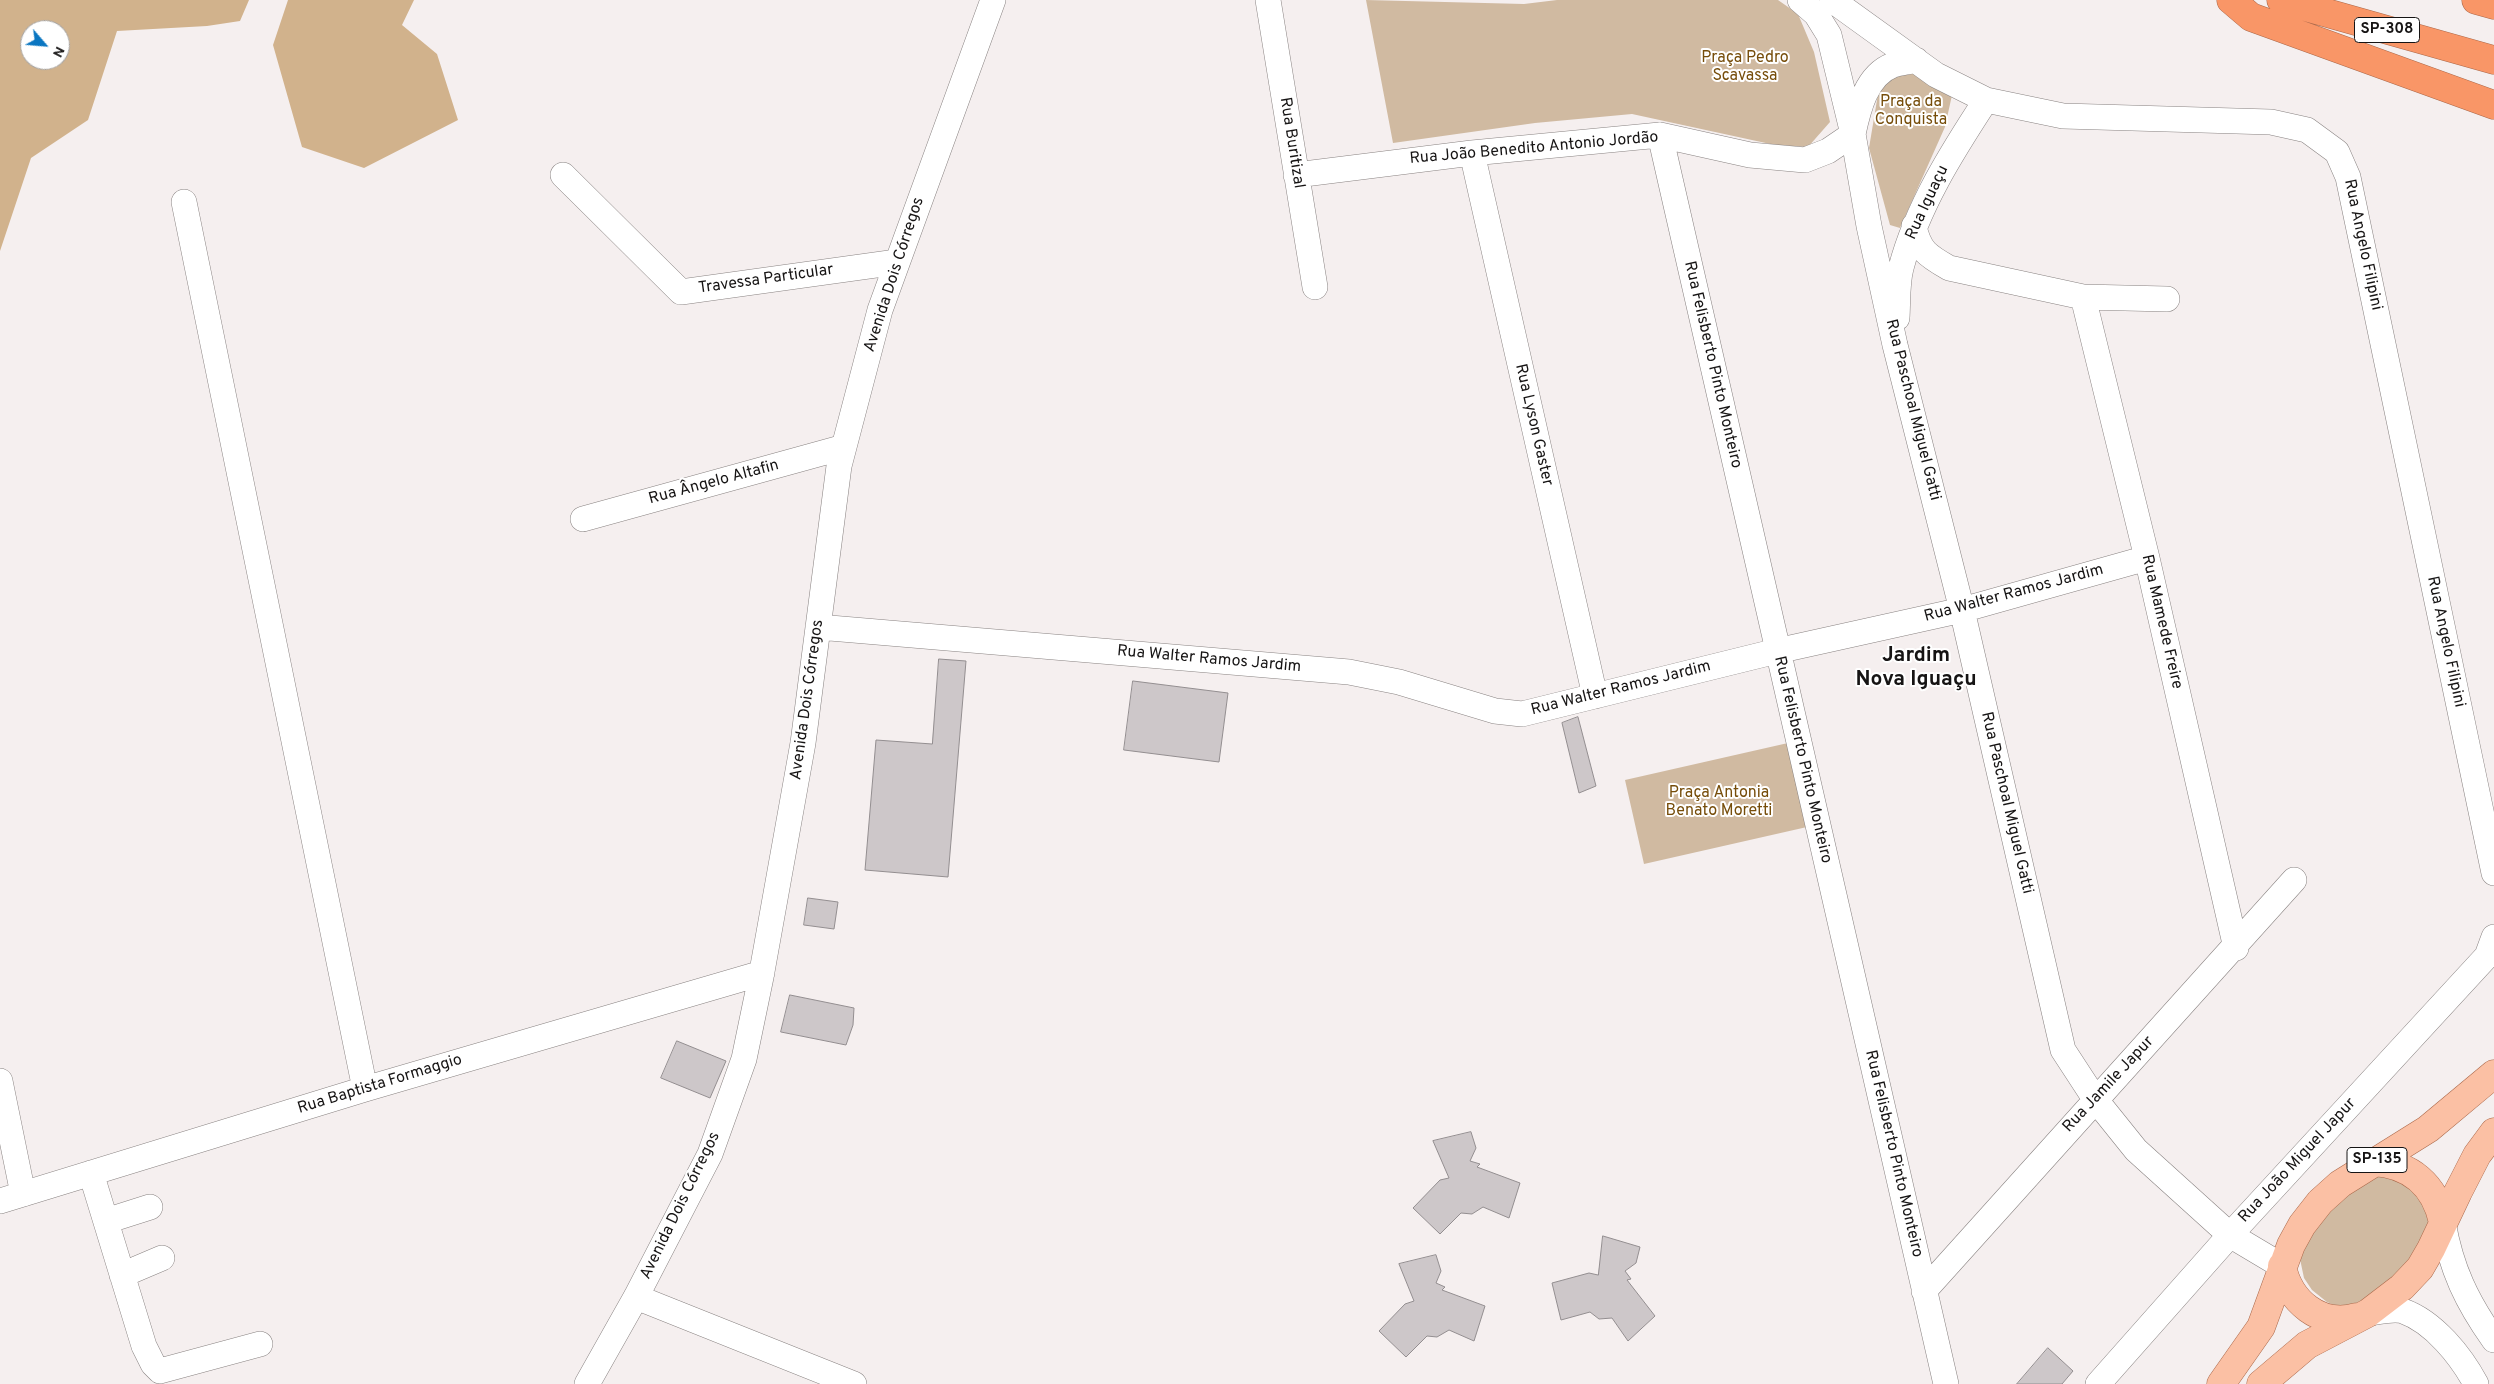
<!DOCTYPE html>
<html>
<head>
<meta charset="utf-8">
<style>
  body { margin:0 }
  #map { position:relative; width:2494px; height:1384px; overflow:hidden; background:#f5efef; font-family:Overpass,sans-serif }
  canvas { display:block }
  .north { position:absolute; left:20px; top:20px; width:50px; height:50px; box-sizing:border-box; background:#fff; border:1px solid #a2a1a1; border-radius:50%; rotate:117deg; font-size:14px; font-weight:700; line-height:20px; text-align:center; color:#161414 }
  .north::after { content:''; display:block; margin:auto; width:18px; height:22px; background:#0a76c1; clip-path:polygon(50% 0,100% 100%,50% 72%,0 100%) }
</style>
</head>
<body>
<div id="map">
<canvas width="2494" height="1384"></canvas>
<div class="north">N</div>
</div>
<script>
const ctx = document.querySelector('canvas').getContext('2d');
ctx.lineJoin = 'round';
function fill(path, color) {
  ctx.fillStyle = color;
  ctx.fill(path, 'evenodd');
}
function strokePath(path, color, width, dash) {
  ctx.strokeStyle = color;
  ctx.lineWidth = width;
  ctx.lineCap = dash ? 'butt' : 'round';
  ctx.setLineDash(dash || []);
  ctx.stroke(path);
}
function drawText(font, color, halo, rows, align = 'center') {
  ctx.font = font + ' Overpass,sans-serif';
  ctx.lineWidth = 4;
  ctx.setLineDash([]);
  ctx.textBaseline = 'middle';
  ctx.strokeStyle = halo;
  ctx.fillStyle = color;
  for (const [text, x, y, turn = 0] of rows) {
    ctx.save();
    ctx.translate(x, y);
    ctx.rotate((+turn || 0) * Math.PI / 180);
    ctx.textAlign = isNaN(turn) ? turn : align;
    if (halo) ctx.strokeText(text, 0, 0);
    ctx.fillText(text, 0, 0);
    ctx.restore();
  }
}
fill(new Path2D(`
  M1366 0 1524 4 1557 0H1778L1798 14 1814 52 1830 122 1808 147 1775 145 1632 114 1535 123 1393 143Z
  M1906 67 1952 95 1945 127 1900 228 1890 225 1869 148 1879 88Z
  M1788 743 1807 827 1644 864 1625 780Z
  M2397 1172 2430 1206 2429 1239 2375 1303 2339 1307 2327 1302 2312 1290 2304 1278 2300 1259 2303 1240 2359 1176Z`), '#d0baa1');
fill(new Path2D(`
  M0 0H249L240 21 207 26 117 31 88 120 31 158 0 251ZM30 30H60V60H30Z
  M288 0H414L402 25 437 54 458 120 364 168 302 147 273 45Z`), '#d1b28c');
const building = new Path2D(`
  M939 659 966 661 948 877 865 870 876 740 932 744Z
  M1133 681 1228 693 1219 762 1124 750Z
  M1578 717 1596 786 1579 793 1562 723Z
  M808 898 838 902 834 929 804 925Z
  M790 995 854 1008 853 1025 846 1045 781 1032Z
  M677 1041 726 1061 710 1098 661 1078Z
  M1471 1132 1476 1148 1470 1161 1480 1164 1477 1167 1520 1183 1509 1218 1483 1207 1472 1214 1461 1213 1440 1234 1413 1208 1440 1180 1449 1178 1433 1141Z
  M1603 1236 1640 1247 1636 1263 1625 1271 1631 1279 1627 1280 1655 1316 1628 1341 1612 1318 1599 1319 1590 1312 1561 1320 1552 1283 1589 1273 1598 1275Z
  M1436 1255 1441 1271 1436 1283 1445 1287 1442 1290 1485 1306 1474 1341 1449 1330 1437 1337 1427 1336 1406 1357 1379 1331 1405 1304 1414 1301 1399 1264Z
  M2048 1348 2073 1371 2062 1384H2017Z`);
fill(building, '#cdc7c9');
strokePath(building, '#938e90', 1);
const minor = new Path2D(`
  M1268 0 1315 287
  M1800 0 1816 14 1829 35 1853 134 1869 226 1895 345 1962 610 2063 1050 2095 1099 2136 1150 2230 1235 2282 1266
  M1832 0 1936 75 1986 100 2063 116 2271 122 2307 130 2337 152 2348 177 2494 873
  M1660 135 1946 1384
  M1472 153 1595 696
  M563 175 681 292 897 262
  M1296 175 1472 153 1660 135 1750 155 1805 160 1828 151 1853 134C1858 110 1866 75 1893 65 1900 63 1908 62 1916 60
  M184 202 365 1089
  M1914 226C1919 251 1928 256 1949 268L2083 297 2167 299
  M2083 297 2147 558 2236 948
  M1897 318C1898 302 1897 283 1901 268 1917 207 1952 152 1986 100
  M583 519 844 447
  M818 627 1349 672 1399 682 1495 711 1522 714 1777 651 1962 610 2147 558
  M0 1081 23 1194
  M91 1173 144 1346 153 1364 160 1371 260 1344
  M0 1201 365 1089 762 973
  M106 1221 150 1207
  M2443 1222C2451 1269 2467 1302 2494 1340
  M122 1275 162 1258
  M1924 1291 2294 880
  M636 1297 854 1384
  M2368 1313C2378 1312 2394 1308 2403 1311 2434 1322 2461 1356 2476 1384
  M587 1384 636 1297 710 1154 744 1059 761 977 803 743 839 466 880 310 993 0
  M2098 1384 2230 1235 2487 956 2494 937`);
const major = new Path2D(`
  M2373 1162C2411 1164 2435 1185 2443 1222
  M2282 1266C2289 1301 2320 1328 2357 1317
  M2221 1384 2261 1327 2291 1245 2302 1225 2320 1202 2340 1184 2428 1129 2494 1074
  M2261 1384 2307 1345 2368 1313 2402 1287 2420 1268 2431 1249 2458 1192 2477 1155 2494 1132`);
const highway = new Path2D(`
  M2231 0 2251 17 2494 105
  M2281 0 2494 60
  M2476 0 2494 5`);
strokePath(minor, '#898382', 26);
strokePath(major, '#aa684a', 29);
strokePath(highway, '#aa684a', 29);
strokePath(minor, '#fff', 25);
strokePath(major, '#fbc0a4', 28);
strokePath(highway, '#f99667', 28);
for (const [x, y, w] of [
  [2387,30,65],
  [2377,1160,60]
]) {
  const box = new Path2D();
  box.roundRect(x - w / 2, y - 12.5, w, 25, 4);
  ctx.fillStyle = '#fff';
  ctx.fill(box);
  strokePath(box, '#161414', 1);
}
drawText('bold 15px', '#161414', null, [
  ["SP-308",2387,30],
  ["SP-135",2377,1160]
]);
drawText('16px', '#764d0a', '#fff', [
  ["Praça Pedro",1745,59],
  ["Scavassa",1745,77],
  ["Praça da",1911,103],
  ["Conquista",1911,121],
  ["Praça Antonia",1719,794],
  ["Benato Moretti",1719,812]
]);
drawText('16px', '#161414', '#fff', [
  ["Rua Buritizal",1291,143,81],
  ["Rua João Benedito Antonio Jordão",1534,149,-5],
  ["Rua Iguaçu",1928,203,-65],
  ["Rua Angelo Filipini",2362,245,78],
  ["Avenida Dois Córregos",895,275,-72],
  ["Travessa Particular",766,280,-8],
  ["Rua Felisberto Pinto Monteiro",1712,365,77],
  ["Rua Paschoal Miguel Gatti",1912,410,76],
  ["Rua Lyson Gaster",1533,425,77],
  ["Rua Ângelo Altafin",714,483,-15],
  ["Rua Walter Ramos Jardim",2014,594,-15],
  ["Rua Mamede Freire",2161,622,77],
  ["Rua Angelo Filipini",2445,642,78],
  ["Rua Walter Ramos Jardim",1209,660,5],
  ["Rua Walter Ramos Jardim",1621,689,-14],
  ["Avenida Dois Córregos",808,700,-82],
  ["Rua Felisberto Pinto Monteiro",1802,760,77],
  ["Rua Paschoal Miguel Gatti",2006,803,77],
  ["Rua Baptista Formaggio",380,1085,-17],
  ["Rua Jamile Japur",2109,1085,-47],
  ["Rua Felisberto Pinto Monteiro",1893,1154,77],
  ["Rua João Miguel Japur",2298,1161,-47],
  ["Avenida Dois Córregos",681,1206,-64]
]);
drawText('bold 21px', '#161414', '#fff', [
  ["Jardim",1916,657],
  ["Nova Iguaçu",1916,681]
]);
</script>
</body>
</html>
